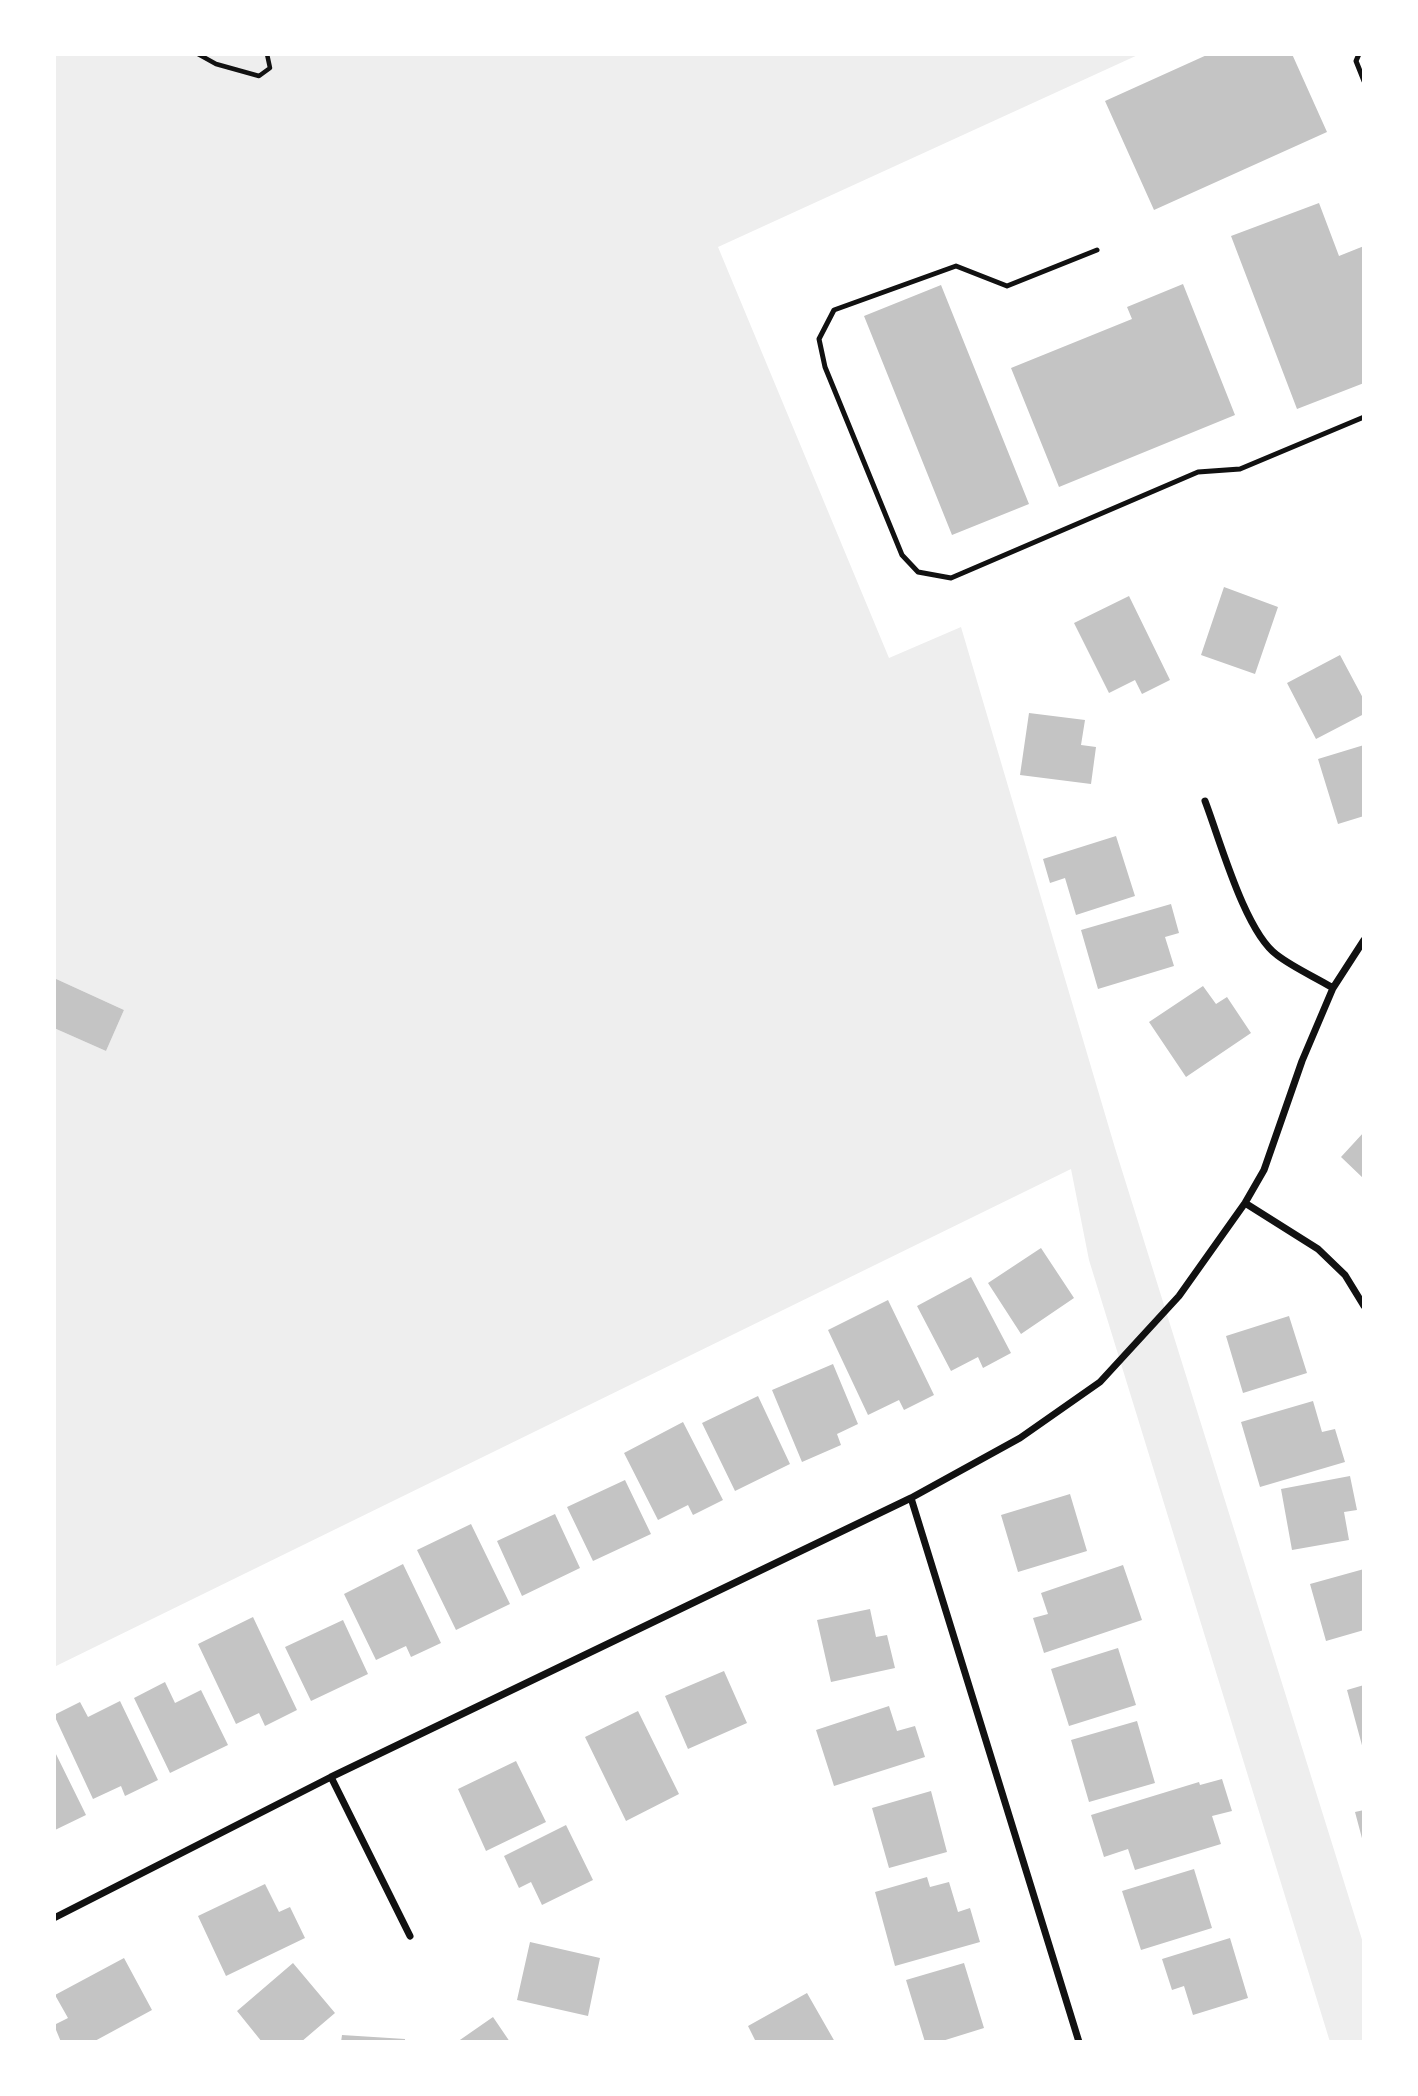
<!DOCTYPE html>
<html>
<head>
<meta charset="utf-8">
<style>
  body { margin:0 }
  #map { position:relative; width:1418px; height:2096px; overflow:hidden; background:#fff; font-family:"Fira Sans Condensed",sans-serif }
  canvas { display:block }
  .frame { position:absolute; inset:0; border:56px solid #fff; pointer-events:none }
</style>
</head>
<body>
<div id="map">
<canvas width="1418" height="2096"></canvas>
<div class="frame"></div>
</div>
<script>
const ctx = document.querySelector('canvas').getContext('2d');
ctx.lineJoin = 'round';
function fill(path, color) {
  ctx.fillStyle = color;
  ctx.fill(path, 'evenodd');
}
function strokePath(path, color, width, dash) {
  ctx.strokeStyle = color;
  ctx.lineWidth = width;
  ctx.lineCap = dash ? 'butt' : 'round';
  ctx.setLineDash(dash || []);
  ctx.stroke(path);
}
fill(new Path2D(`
  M54 54H1140L718 247 889 658 961 627 1115 1148 1364 1946V2042H1330L1089 1260 1071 1169 54 1667V1028L106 1051 124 1010 54 978Z`), '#eee');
fill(new Path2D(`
  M1209 54H1292L1327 132 1154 210 1105 101Z
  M1319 203 1339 256 1364 246V383L1297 409 1231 236Z
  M1183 284 1235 415 1059 487 1011 368 1132 319 1127 307Z
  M941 285 1029 504 952 535 864 316Z
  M1224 587 1278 607 1255 674 1201 655Z
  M1129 596 1170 680 1142 694 1135 680 1109 693 1074 623Z
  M1340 655 1364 700V714L1316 739 1287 683Z
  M1029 713 1085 720 1081 745 1096 747 1091 784 1020 775Z
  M1364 745V816L1338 824 1318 759Z
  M1116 836 1135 896 1076 915 1065 878 1050 883 1043 859Z
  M1171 904 1179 933 1165 937 1174 966 1098 989 1081 930Z
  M54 978 124 1010 106 1051 54 1028Z
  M1203 986 1216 1004 1227 997 1251 1033 1186 1077 1149 1022Z
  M1364 1132V1179L1341 1157Z
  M1041 1248 1074 1298 1021 1334 988 1283Z
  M971 1277 1011 1353 983 1368 978 1357 951 1371 917 1306Z
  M888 1300 934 1395 904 1410 899 1400 868 1415 828 1330Z
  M1289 1316 1307 1373 1243 1393 1226 1336Z
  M833 1364 858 1424 837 1434 841 1445 802 1462 772 1390Z
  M758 1396 790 1464 735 1491 702 1423Z
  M1313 1401 1322 1432 1335 1429 1345 1462 1260 1487 1241 1422Z
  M683 1422 723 1500 693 1515 688 1505 658 1520 624 1453Z
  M1350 1476 1357 1510 1344 1512 1349 1540 1292 1550 1281 1489Z
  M625 1480 651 1534 593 1561 567 1507Z
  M1070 1494 1087 1551 1018 1572 1001 1515Z
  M555 1514 580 1568 522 1596 497 1541Z
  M471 1524 510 1604 456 1630 417 1550Z
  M403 1564 441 1643 411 1657 406 1646 376 1660 344 1594Z
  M1123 1565 1142 1620 1044 1653 1033 1618 1048 1614 1041 1593Z
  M1364 1569V1630L1326 1641 1310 1584Z
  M870 1609 876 1637 887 1635 895 1668 831 1682 817 1620Z
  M253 1617 297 1710 265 1726 259 1713 236 1724 198 1644Z
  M343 1620 368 1674 311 1701 285 1647Z
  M1118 1648 1136 1705 1069 1726 1051 1669Z
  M724 1671 747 1723 688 1749 665 1696Z
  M165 1682 175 1703 201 1690 228 1745 170 1773 134 1698Z
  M1364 1685V1749H1363L1347 1690Z
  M120 1701 158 1780 125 1796 121 1786 93 1799 54 1715 80 1702 88 1717Z
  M889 1706 897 1731 915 1726 925 1757 834 1786 816 1730Z
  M638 1711 679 1794 626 1821 585 1737Z
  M1137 1721 1155 1783 1089 1802 1071 1740Z
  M54 1750 86 1815 55 1830 54 1827Z
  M516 1761 546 1822 486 1851 458 1789Z
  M1222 1779 1232 1811 1212 1816 1221 1844 1135 1870 1128 1849 1104 1857 1091 1815 1199 1782 1200 1785Z
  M931 1791 947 1852 889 1868 872 1808Z
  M1364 1810V1842H1363L1355 1812Z
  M566 1825 593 1880 542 1905 531 1882 519 1888 504 1856Z
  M1194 1869 1212 1928 1141 1950 1122 1891Z
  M927 1877 930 1887 949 1882 958 1912 970 1908 980 1942 895 1966 875 1892Z
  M265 1884 279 1912 290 1907 305 1938 226 1976 198 1916Z
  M1230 1938 1248 1998 1193 2015 1184 1986 1172 1990 1162 1959Z
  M530 1942 600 1958 588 2016 517 2000Z
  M124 1958 152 2010 93 2042H61L54 2025 68 2018 55 1995Z
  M293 1963 335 2013 301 2042H262L237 2011Z
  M964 1963 984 2028 939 2042H925L906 1980Z
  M807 1993 835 2042H756L748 2026Z
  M493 2017 510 2042H457Z
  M342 2035 405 2039V2042H341Z`), '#c4c4c4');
strokePath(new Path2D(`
  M198 54 216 64 259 76 270 68 267 54`), '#111', 4.5);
strokePath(new Path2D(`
  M1359 54 1356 61 1364 81
  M1097 250 1007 286 956 266 834 310 819 339 825 367 902 555 918 572 951 578 1198 472 1240 469 1364 417`), '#111', 5);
strokePath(new Path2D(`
  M1205 801C1220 840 1245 932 1277 955 1294 968 1315 977 1333 988
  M1245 1203 1318 1249 1345 1275 1364 1306
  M911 1498 1079 2042
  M331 1777 410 1936
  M54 1918 331 1777 911 1498 1020 1438 1100 1382 1179 1296 1245 1203 1264 1170 1302 1061 1333 988 1364 940`), '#111', 7);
</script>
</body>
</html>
